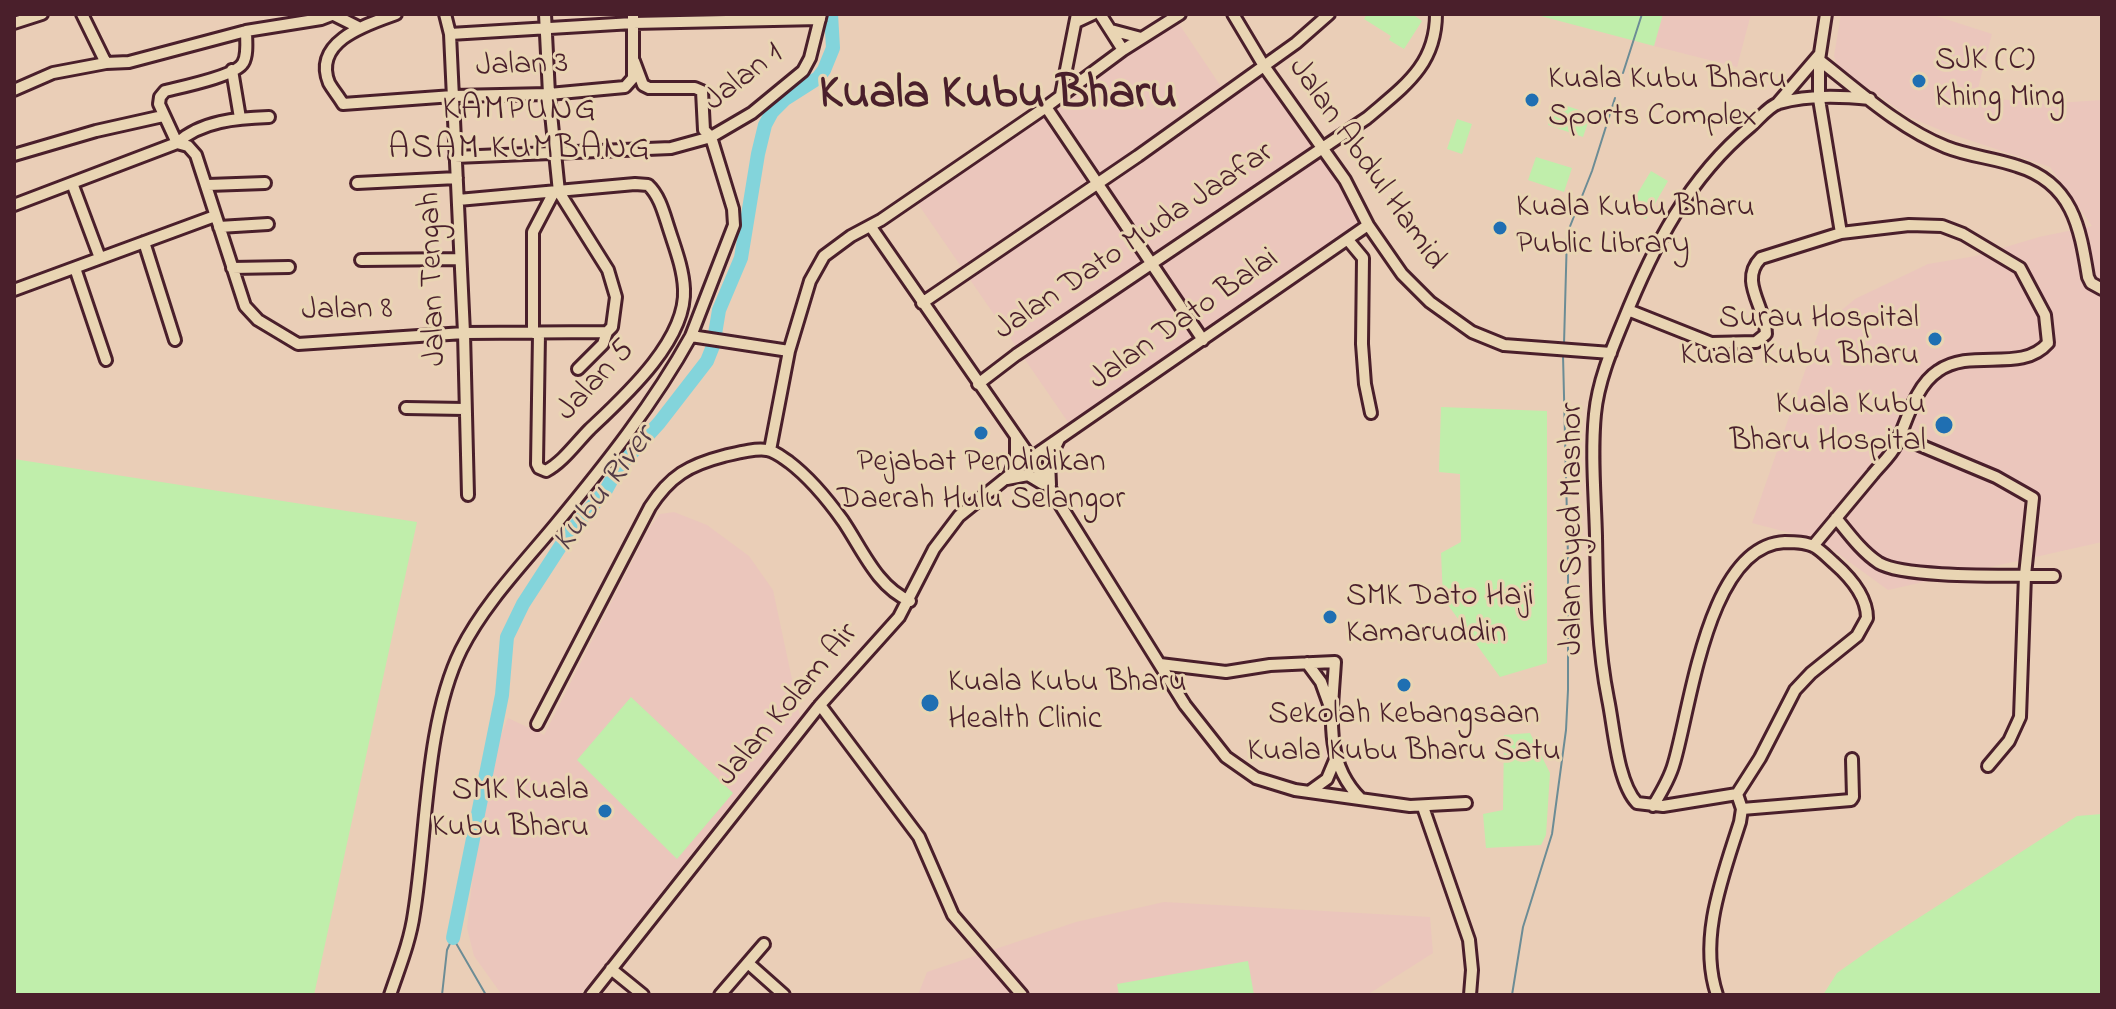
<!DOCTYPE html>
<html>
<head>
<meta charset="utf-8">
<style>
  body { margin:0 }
  #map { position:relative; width:2116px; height:1009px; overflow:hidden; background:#eaceb7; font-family:"Indie Flower",sans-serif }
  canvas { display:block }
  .frame { position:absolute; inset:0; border:16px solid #4a1f2b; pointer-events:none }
</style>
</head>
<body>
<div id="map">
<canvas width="2116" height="1009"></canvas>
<div class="frame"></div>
</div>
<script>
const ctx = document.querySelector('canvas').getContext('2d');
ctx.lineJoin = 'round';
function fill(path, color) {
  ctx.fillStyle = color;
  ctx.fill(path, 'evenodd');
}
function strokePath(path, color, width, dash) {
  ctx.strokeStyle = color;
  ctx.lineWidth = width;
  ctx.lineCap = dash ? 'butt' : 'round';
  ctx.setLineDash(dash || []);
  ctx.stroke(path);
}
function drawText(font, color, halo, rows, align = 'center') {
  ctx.font = font + ' "Indie Flower",sans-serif';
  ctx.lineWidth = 6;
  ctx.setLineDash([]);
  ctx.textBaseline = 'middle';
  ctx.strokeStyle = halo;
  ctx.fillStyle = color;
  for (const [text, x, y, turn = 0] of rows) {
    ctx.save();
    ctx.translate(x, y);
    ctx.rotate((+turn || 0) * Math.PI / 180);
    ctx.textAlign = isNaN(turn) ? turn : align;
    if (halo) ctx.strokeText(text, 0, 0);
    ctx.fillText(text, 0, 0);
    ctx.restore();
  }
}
fill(new Path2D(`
  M1663 14H1751L1737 67 1654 46Z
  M1841 14H1930L1992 34 1976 96 2041 104 2102 100V542L1888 590 1826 545 1798 535 1752 523 1820 328 1855 299 1928 264 1976 256 2039 237 2092 226 2050 167 1945 132 1909 117 1838 67 1834 56Z
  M1177 21 1228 97 1263 73 1322 154 1352 202 1363 224 1070 425 916 201Z
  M674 512 707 525 749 556 773 590 800 717 580 995H502L474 956 467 928 473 874 496 748 508 718 544 735 648 530 660 514Z
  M1164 902 1430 917 1433 953 1367 995H918L927 972 1076 922Z`), '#ebc6bc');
fill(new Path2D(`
  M1367 14H1412L1422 21 1404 49 1389 40 1391 36 1364 19Z
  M1533 14H1663L1654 46Z
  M1555 102 1591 114 1583 137 1548 125Z
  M1457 119 1472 124 1462 154 1447 149Z
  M1536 157 1572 168 1564 192 1528 180Z
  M1651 171 1668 181 1646 219 1628 209Z
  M1441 407 1547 411V663L1500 677 1443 598 1441 553 1461 542 1460 474 1439 472Z
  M14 459 417 522 314 995H14Z
  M631 697 733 793 677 859 577 760Z
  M1530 733 1550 773 1546 835 1541 845 1486 848 1483 814 1503 810 1504 735Z
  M2102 814V995H1823L1837 973 1878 944 2077 816Z
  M1248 961 1254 995H1119L1117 984Z`), '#c0eeab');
strokePath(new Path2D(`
  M1623 73 1642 14
  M1564 344 1567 234 1592 171 1615 98
  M453 938 486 995
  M442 995 447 950 452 939
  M1512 995 1523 927 1552 834 1566 730 1568 690V558L1563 355`), '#6c8c95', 2);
strokePath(new Path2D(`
  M453 938 502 695 507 637 523 604 569 533 606 490 618 468 659 423 707 361 713 346 719 310 741 258 758 154 765 125 772 112 785 99 818 78 824 70 833 48 831 14`), '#83d4db', 14);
const minor = new Path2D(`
  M82 14 106 63
  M396 14C368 24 312 41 329 83 333 90 339 97 343 104L453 96 549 94 625 87 633 78V14
  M445 14 450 34 464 333 468 495
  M545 14 549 94 559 192 608 270 616 297 612 327 607 332 603 344 578 369
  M1100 14 1123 50
  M1233 14 1264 66 1345 180 1368 225 1402 274 1430 302 1472 332 1504 345 1611 353
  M1826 14 1819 60V99L1841 233
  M334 15 360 28
  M1076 22 1093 14
  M14 23 42 14
  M1111 30 1141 38
  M246 31C246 39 248 55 243 63 236 76 181 87 165 91L160 97 159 104 177 143 188 146 196 155 245 306 258 320 298 344 464 333 607 332
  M450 34 633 23 820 19
  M1819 60C1859 91 1899 128 1946 147 1968 156 1994 158 2017 166 2073 183 2080 228 2088 277L2091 283 2102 289
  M232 70 240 118
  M14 90 53 73 106 63 129 62 246 31 321 19 334 14
  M1061 95 1077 14
  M1777 104 1819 55
  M1046 107 1203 340
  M14 155 96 131 163 116
  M455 157 671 148 711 137 752 113 803 71 810 58 821 14
  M72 183 100 258
  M357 183 457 178
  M208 185 265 183
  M458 200 635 184 648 185C660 196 664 214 669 229 675 248 683 268 684 289 687 340 624 397 590 429 576 443 563 462 546 471L539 468 537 464 539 334
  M14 205 177 143C201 121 237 118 269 117
  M219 227 268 224
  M871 227 1031 458 1185 705 1226 757 1256 778 1295 790 1410 806 1466 803
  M1348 240 1363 258 1362 344 1365 384 1371 413
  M144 242 175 340
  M361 260 459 259
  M75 268 106 360
  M232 268 289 267
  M14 290 215 216
  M922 303 1138 156 1296 43 1329 14
  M1628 310 1711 343 1756 342 1766 334C1766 307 1738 281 1761 258L1841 233 1909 225 1942 226 1963 234 2020 268 2045 315 2048 343C2021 374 1972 347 1938 371 1915 386 1907 421 1896 445 1891 456 1880 465 1873 474 1853 498 1833 522 1813 546
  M533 333V232L554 192
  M691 336 789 351
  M978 384 1016 355 1367 118C1403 87 1436 66 1436 14
  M406 408 465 409
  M1898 436 1996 477 2033 498 2025 575 2020 717 2009 741 1988 766
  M770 450 789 351 810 281 824 256 851 236 881 220 1046 107 1123 50 1180 14
  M1011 471 1016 456V437
  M1007 479 1028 475 1043 484
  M1050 485 1049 460 1059 439
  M1836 518C1849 534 1862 552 1879 563 1906 579 2017 575 2054 576
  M1307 663 1321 682 1330 707
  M1160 664 1226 672 1270 665 1335 662C1332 712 1323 762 1361 799
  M820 705 919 837 953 915 1022 995
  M537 724 650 507C670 476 689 465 724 456 737 453 754 448 767 450 775 451 783 458 789 462 810 478 828 500 843 521 862 549 877 587 910 601
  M1309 792 1327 779 1335 760
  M1737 794 1663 806 1637 803C1617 782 1614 727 1608 699 1597 644 1597 591 1596 536 1595 496 1591 454 1595 414 1598 382 1611 351 1623 322 1653 247 1688 178 1751 126 1759 119 1769 106 1779 103 1806 95 1842 96 1870 99
  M1653 806C1661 793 1670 778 1674 763 1691 706 1708 545 1785 542 1794 542 1807 542 1815 547 1822 551 1828 558 1834 563 1850 577 1867 596 1867 618L1857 636 1811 673 1795 690 1760 758 1737 794
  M1423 807 1469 940 1472 970 1470 995
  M1742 809 1851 800 1853 797 1852 759
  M748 963 784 995
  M611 969 643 995
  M390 995C399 968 410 942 414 913 427 833 425 723 461 650 484 604 523 564 556 524 605 465 654 403 691 336L734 225 733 209 711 137 704 130 702 91 695 88H649L643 85 634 61
  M591 995 820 705 899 617 934 549 959 516 1031 458 1368 225
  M720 995 764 944
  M1717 995C1698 938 1723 876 1740 822L1742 809 1737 794`);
strokePath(minor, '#4a1f2b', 16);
strokePath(minor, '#e9d5b3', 10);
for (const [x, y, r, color] of [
  [1919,81,8,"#1f6fb2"],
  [1532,100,8,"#1f6fb2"],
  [1500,228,8,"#1f6fb2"],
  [1935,339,8,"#1f6fb2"],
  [1944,425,10,"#1f6fb2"],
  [981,433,8,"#1f6fb2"],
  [1330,617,8,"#1f6fb2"],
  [1404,685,8,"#1f6fb2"],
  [930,703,10,"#1f6fb2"],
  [605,811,8,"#1f6fb2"]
]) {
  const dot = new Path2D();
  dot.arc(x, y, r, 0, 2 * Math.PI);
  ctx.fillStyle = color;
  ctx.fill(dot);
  strokePath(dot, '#e9d5b3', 3);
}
drawText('32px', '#4a1f2b', '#e9d5b3', [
  ["SJK (C)",1935,63],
  ["Khing Ming",1935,100],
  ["Kuala Kubu Bharu",1548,82],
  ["Sports Complex",1548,119],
  ["Kuala Kubu Bharu",1516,210],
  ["Public Library",1516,247],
  ["Surau Hospital",1919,321,"right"],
  ["Kuala Kubu Bharu",1919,358,"right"],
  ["Kuala Kubu",1926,407,"right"],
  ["Bharu Hospital",1926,444,"right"],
  ["Pejabat Pendidikan",981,465,"center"],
  ["Daerah Hulu Selangor",981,502,"center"],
  ["SMK Dato Haji",1346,599],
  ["Kamaruddin",1346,636],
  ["Kuala Kubu Bharu",948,685],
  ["Health Clinic",948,722],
  ["Sekolah Kebangsaan",1404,717,"center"],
  ["Kuala Kubu Bharu Satu",1404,754,"center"],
  ["SMK Kuala",589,793,"right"],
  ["Kubu Bharu",589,830,"right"]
], 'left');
drawText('32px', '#4a1f2b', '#e9d5b3', [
  ["Jalan 3",522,67,-2],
  ["Jalan 1",745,79,-38],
  ["Jalan Abdul Hamid",1365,165,55],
  ["Jalan Dato Muda Jaafar",1135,243,-34],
  ["Jalan Tengah",435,279,-92],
  ["Jalan 8",347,312,-1],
  ["Jalan Dato Balai",1185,321,-35],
  ["Jalan 5",597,382,-47],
  ["Jalan Syed Mashor",1575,529,-90],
  ["Jalan Kolam Air",789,706,-50]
]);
ctx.letterSpacing = '2px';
drawText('34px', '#4a1f2b', '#e9d5b3', [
  ["KAMPUNG",520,112],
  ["ASAM KUMBANG",520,151]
]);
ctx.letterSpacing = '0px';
drawText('italic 34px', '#533a45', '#e9d5b3', [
  ["Kubu River",606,491,-53]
]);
drawText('bold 48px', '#4a1f2b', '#e9d5b3', [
  ["Kuala Kubu Bharu",998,98]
]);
</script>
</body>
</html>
